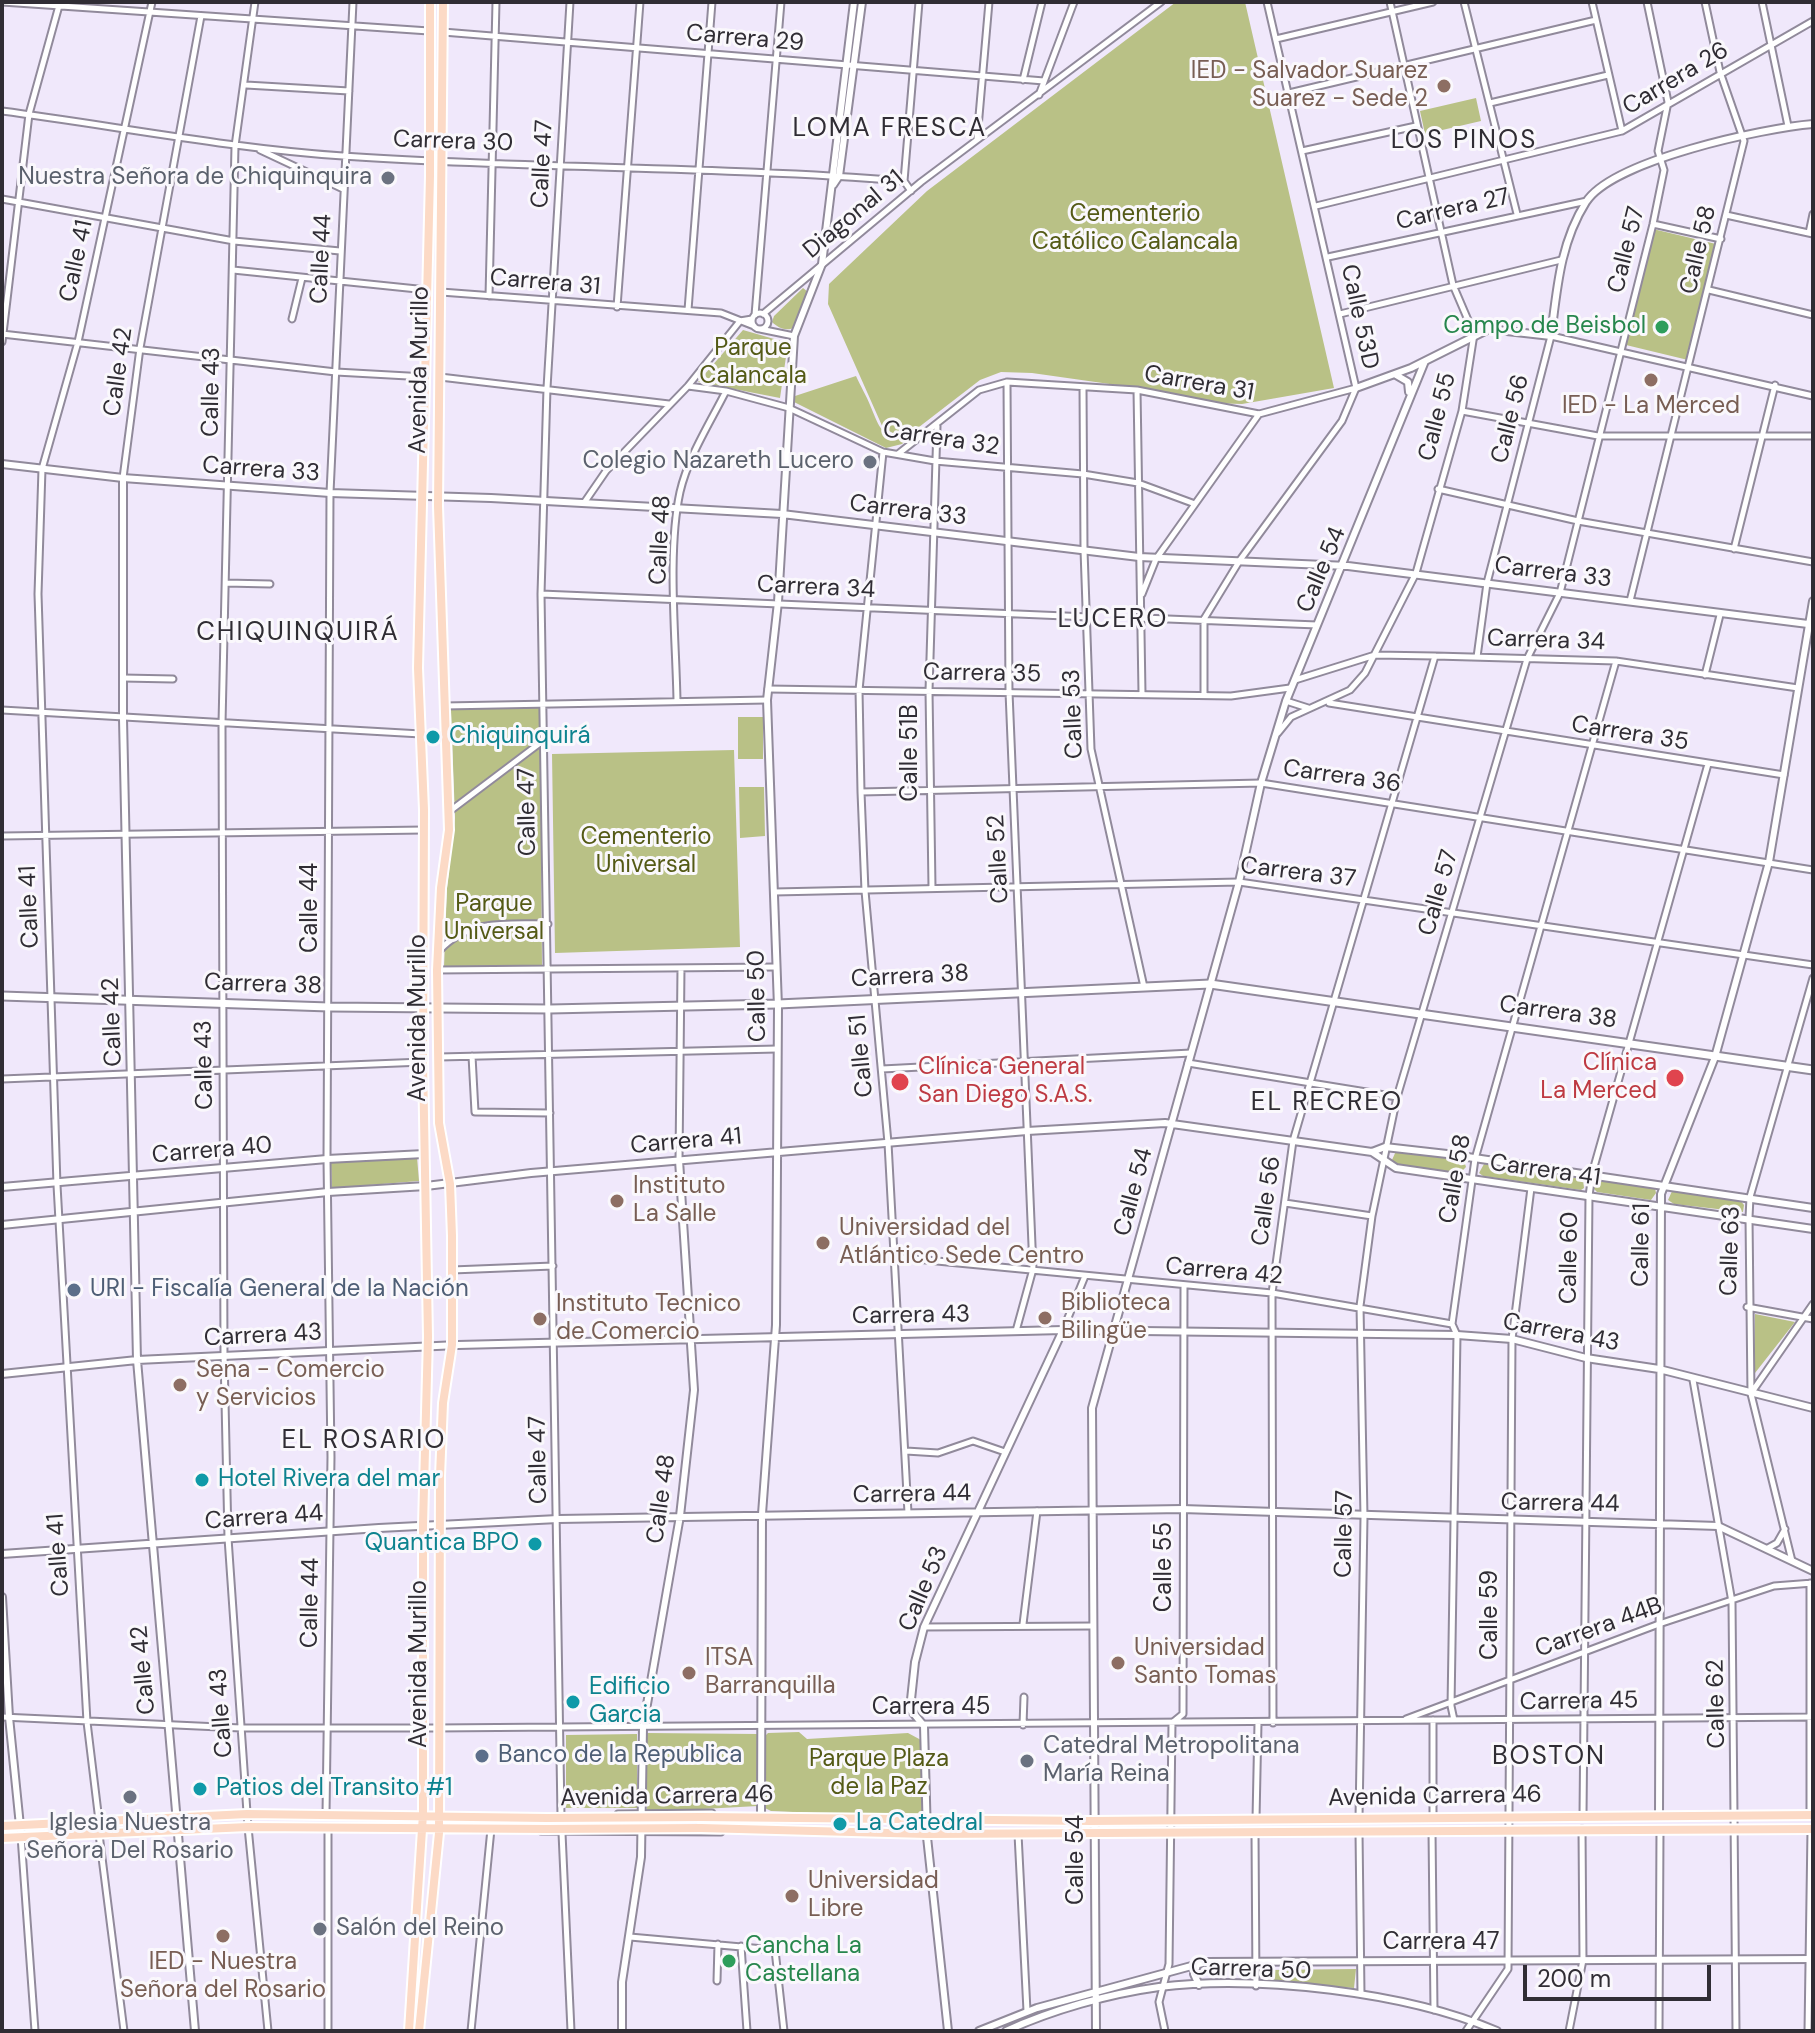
<!DOCTYPE html>
<html>
<head>
<meta charset="utf-8">
<style>
  body { margin:0 }
  #map { position:relative; width:1815px; height:2033px; overflow:hidden; background:#f0e8fb; font-family:"DM Sans",sans-serif }
  canvas { display:block }
  .frame { position:absolute; inset:0; border:4px solid #302d34; pointer-events:none }
  .scale { position:absolute; left:1523px; top:1965px; width:188px; height:36px; box-sizing:border-box; border:4px solid #302d34; border-top:0; padding-left:10px; font-size:24px; line-height:28px; white-space:nowrap; color:#302d34; -webkit-text-stroke:6px #faf8fc; paint-order:stroke }
</style>
</head>
<body>
<div id="map">
<canvas width="1815" height="2033"></canvas>
<div class="frame"></div>
<div class="scale">200 m</div>
</div>
<script>
const ctx = document.querySelector('canvas').getContext('2d');
ctx.lineJoin = 'round';
function fill(path, color) {
  ctx.fillStyle = color;
  ctx.fill(path, 'evenodd');
}
function strokePath(path, color, width, dash) {
  ctx.strokeStyle = color;
  ctx.lineWidth = width;
  ctx.lineCap = dash ? 'butt' : 'round';
  ctx.setLineDash(dash || []);
  ctx.stroke(path);
}
function drawText(font, color, halo, rows, align = 'center') {
  ctx.font = font + ' "DM Sans",sans-serif';
  ctx.lineWidth = 6;
  ctx.setLineDash([]);
  ctx.textBaseline = 'middle';
  ctx.strokeStyle = halo;
  ctx.fillStyle = color;
  for (const [text, x, y, turn = 0] of rows) {
    ctx.save();
    ctx.translate(x, y);
    ctx.rotate((+turn || 0) * Math.PI / 180);
    ctx.textAlign = isNaN(turn) ? turn : align;
    if (halo) ctx.strokeText(text, 0, 0);
    ctx.fillText(text, 0, 0);
    ctx.restore();
  }
}
fill(new Path2D(`
  M1176 2H1245L1334 388 1242 404 1210 403 1173 393 1032 373 1001 372 980 380 910 434H895L883 428 828 304 829 284 927 191Z
  M1476 98 1481 121 1425 134 1420 111Z
  M1653 229 1716 244 1688 360 1626 345Z
  M803 288 808 292 795 327C787 332 778 328 772 322L774 316Z
  M743 330 788 343 780 398 698 382Z
  M856 376C860 385 867 397 870 405 879 425 880 440 909 437L902 444 886 448 794 402 795 396Z
  M540 707 542 966 444 967 447 888 455 818 451 710Z
  M738 717H763V759H738Z
  M734 750 740 947 555 953 552 754Z
  M739 787H764L765 836 740 838Z
  M1396 1151 1464 1161 1466 1167 1460 1173 1397 1164 1392 1160Z
  M417 1157 419 1181 332 1188 331 1162Z
  M1484 1164 1583 1179 1584 1188 1581 1190 1483 1176 1479 1173Z
  M1599 1180 1655 1188 1656 1193 1651 1200 1597 1192 1593 1188Z
  M1673 1189 1740 1200 1744 1205 1743 1212 1674 1204 1668 1200Z
  M1755 1314 1795 1322 1755 1373 1754 1371Z
  M799 1732 807 1739 908 1733 921 1740 922 1818 771 1811 765 1808 764 1737 768 1733Z
  M646 1733 758 1734V1806L647 1812Z
  M637 1734V1808H566V1735Z
  M1356 1969 1354 1988 1263 1982V1970Z`), '#b9c186');
const minor = new Path2D(`
  M2 2 429 31
  M255 2 235 146 222 724 224 1355 228 1538 248 1827 268 2031
  M1464 2 1517 214
  M1592 2 1622 131
  M1762 2 1788 126
  M443 32 1044 81
  M1276 39 1433 2
  M1023 80 1042 2
  M246 85 349 91
  M1289 93 1596 20
  M1039 95 1074 2
  M1490 103 1608 75
  M2 111C116 126 228 148 343 156 530 169 718 166 904 181
  M977 139 989 2
  M260 150 343 189
  M1302 151 1416 126
  M911 191 904 181 919 2
  M2 199 234 241 340 251
  M1316 206 1622 131 1813 21
  M1726 215 1813 234
  M1653 224 1721 239
  M1809 233 1813 214
  M1328 257 1587 201
  M233 270 427 290
  M1709 290 1813 315
  M441 292 721 313 754 326
  M489 296 496 2
  M617 307 640 2
  M688 310 712 2
  M752 321a8 8 0 1 1 16 0a8 8 0 1 1-16 0Z
  M763 314 921 182 1161 2
  M1340 314 1561 260
  M755 315 781 2
  M292 319 302 278
  M760 329 794 336
  M2 334 336 372 426 377
  M2 342 29 114 60 2
  M440 377 669 404
  M1007 382 1009 692 1033 1269 1016 1331
  M688 386 726 391 789 408 883 452 935 461 1083 474 1138 483 1195 504
  M1083 387 1084 550 1091 749 1144 987
  M1137 390 1142 693
  M1462 411 1598 436H1813
  M883 452 859 690 861 792 865 891 888 1143 908 1513
  M898 454 979 390 1007 382 1137 390 1259 414 1356 388
  M123 478 140 348 201 16
  M1438 489 1578 521 1813 562
  M584 503 606 471 688 386 740 321 752 319
  M1734 549 1775 385
  M226 583 270 584
  M541 594 1089 617
  M1142 594 1156 559 1259 414
  M1630 601 1744 141 1720 72 1705 2
  M1143 618 1317 625
  M1477 657 1487 583 1551 336 1813 396
  M1705 675 1720 615
  M123 678 173 679
  M1295 680 1375 655 1435 656 1616 661 1798 688
  M768 689 1231 696 1290 688
  M1204 695V619L1240 560 1342 421 1356 388 1267 2
  M677 701C676 639 667 552 680 492 688 457 710 423 726 391
  M1286 701 1308 708
  M1329 703 1784 775
  M444 706 767 700
  M2 710 421 734
  M1278 733 1291 717 1350 690 1365 673 1416 573 1462 411 1474 334 1453 285 1390 2
  M861 792 1261 783 1813 870
  M450 811 544 740
  M2 836 424 830
  M932 887 929 691 937 426
  M774 892 1239 882 1813 965
  M440 950C468 919 510 924 548 924
  M437 970 776 967
  M472 1056 475 1112 550 1113
  M439 1057 777 1049
  M1188 1063 1397 1097
  M882 1069 1191 1053
  M2 1079 423 1062
  M679 1160 681 968
  M1285 1203 1372 1216
  M895 1257 1272 1293 1452 1324
  M452 1270 553 1266
  M1747 1307 1813 1319
  M1063 1330 1085 1276
  M1693 1380 1732 1602 1736 2031
  M1752 1392 1813 1304
  M906 1451 938 1453 973 1441 1005 1452
  M1768 1548 1777 1543 1785 1529
  M1792 1561 1751 1394 1749 1218 1750 1197 1813 978
  M1810 1583V1814
  M1023 1624 1037 1511
  M924 1627 1093 1626
  M2 1717 241 1728H435L1813 1717
  M1406 1719 1659 1624 1774 1586 1813 1583
  M1454 1720 1451 1706 1457 1335 1452 1324 1475 1159 1616 661
  M1273 1723 1272 1293 1293 1141 1435 656
  M1023 1725 1024 1697
  M326 1814 331 1457 327 1159 330 493 353 2
  M618 1814 712 1813
  M561 1815 541 594 547 388 570 2
  M1583 1816 1589 1196 1592 1174 1708 764
  M1433 1817V1720
  M1359 1818 1364 1517 1360 1306 1372 1216 1397 1097 1527 659 1560 593 1653 224 1664 170 1658 151 1668 102 1647 2
  M1256 1819 1258 1723
  M99 1821 87 1722 57 1185 38 594 42 469 78 342 152 2
  M541 1831 721 1832
  M1432 1831 1434 2010
  M1255 1832 1256 1986
  M1359 1832 1361 1994
  M562 1833 571 2031
  M99 1834 124 2031
  M1018 1834 1027 2011
  M21 1836 35 2031
  M630 1937 775 1950 784 2031
  M741 1946 747 2031
  M717 1981 718 1944
  M328 2031V1828
  M471 2031 491 1829
  M1165 2031 1159 2002 1169 1964 1172 1723 1183 1714 1184 1286
  M1466 2031 1508 1969 1512 1339 1531 1188
  M1569 2031 1583 1960 1582 1829
  M1659 2031 1660 1829
  M1808 2031 1811 1830`);
const tertiary = new Path2D(`
  M833 185 839 176 862 2
  M1396 375 1408 382 1409 392
  M1356 388 1411 368 1489 329 1551 336C1557 289 1560 243 1586 202 1613 160 1764 128 1813 124
  M2 464 123 478 330 493 491 498 782 514 1139 557 1348 566 1808 624
  M123 478V719L137 1360 195 2031
  M1372 1152 1396 1168 1813 1229
  M2 1187 327 1159 424 1154
  M2 1225 328 1192 426 1186 531 1173 1027 1131 1165 1123 1372 1152 1385 1147 1447 1154 1813 1208
  M2 1374 137 1360 458 1345 1063 1330 1457 1335 1512 1339 1586 1358 1659 1369 1813 1408
  M2 1554 379 1528 558 1519 1182 1509 1718 1526 1813 1571
  M2 1597 9 1717 21 1836
  M761 1815 762 1514 776 1325 778 1007 767 700 778 602 794 336 822 264 854 2
  M1659 1815 1661 1194 1715 1057 1769 862 1813 601
  M1198 1962 1194 1974 1199 1985
  M622 2031V1982L641 1857 643 1727 680 1516 694 1390 679 1160
  M948 2031 927 1837 924 1726 910 1709 915 1662 924 1627 1063 1330
  M979 2031 1037 2008 1206 1962 1813 1959
  M1006 2031C1052 2010 1108 1994 1159 1987 1258 1975 1406 1992 1497 2031
  M1096 2031 1092 1408 1239 882 1261 783 1286 701 1425 361`);
const secondary = new Path2D(`
  M2 996 329 1007 550 1009 778 1004 1210 984 1813 1070`);
const primary = new Path2D(`
  M701 1817 1091 1821 1813 1815
  M2 1826 247 1814 547 1818
  M701 1828 927 1834 1813 1829
  M2 1838 248 1827 547 1829
  M409 2031 423 1814V1525L428 1337 423 1062 424 810 418 668 430 176V2
  M419 2031 439 1833 440 1476 443 1403 452 1345V1236L450 1184 439 1123 437 970 441 888 449 830 438 506 443 2`);
strokePath(minor, '#918a9b', 9);
strokePath(tertiary, '#918a9b', 10);
strokePath(secondary, '#918a9b', 11);
strokePath(primary, '#fff', 12);
strokePath(minor, '#fff', 5);
strokePath(tertiary, '#fff', 6);
strokePath(secondary, '#fff', 7);
strokePath(primary, '#fcdac6', 8);
const primaryBridge = new Path2D(`
  M547 1818 701 1817
  M547 1829 701 1828`);
strokePath(primaryBridge, '#fff', 12, []);
strokePath(primaryBridge, '#fcdac6', 8);
for (const [x, y, r, color] of [
  [1444,86,8,"#8d6e63"],
  [388,178,8,"#6b7280"],
  [1662,327,8,"#2e9e5b"],
  [1651,380,8,"#8d6e63"],
  [870,462,8,"#6b7280"],
  [433,737,8,"#0f9aa8"],
  [1675,1078,10,"#e0444e"],
  [900,1082,10,"#e0444e"],
  [617,1201,8,"#8d6e63"],
  [823,1243,8,"#8d6e63"],
  [74,1290,8,"#5c6f8a"],
  [1045,1318,8,"#8d6e63"],
  [540,1319,8,"#8d6e63"],
  [180,1385,8,"#8d6e63"],
  [202,1480,8,"#0f9aa8"],
  [535,1544,8,"#0f9aa8"],
  [1118,1663,8,"#8d6e63"],
  [689,1673,8,"#8d6e63"],
  [573,1702,8,"#0f9aa8"],
  [482,1756,8,"#5c6f8a"],
  [1027,1761,8,"#6b7280"],
  [200,1789,8,"#0f9aa8"],
  [130,1797,8,"#6b7280"],
  [840,1824,8,"#0f9aa8"],
  [792,1896,8,"#8d6e63"],
  [320,1929,8,"#6b7280"],
  [223,1936,8,"#8d6e63"],
  [729,1961,8,"#2e9e5b"]
]) {
  const dot = new Path2D();
  dot.arc(x, y, r, 0, 2 * Math.PI);
  ctx.fillStyle = color;
  ctx.fill(dot);
  strokePath(dot, '#faf8fc', 3);
}
drawText('24px', '#302d34', '#faf8fc', [
  ["Carrera 29",745,39,5],
  ["Carrera 26",1676,79,-31],
  ["Carrera 30",453,142,2],
  ["Calle 47",543,164,-87],
  ["Carrera 27",1453,210,-13],
  ["Diagonal 31",854,215,-40],
  ["Calle 57",1627,250,-76],
  ["Calle 58",1699,250,-77],
  ["Calle 44",322,259,-87],
  ["Calle 41",77,261,-78],
  ["Carrera 31",545,283,5],
  ["Calle 53D",1359,317,78],
  ["Avenida Murillo",420,370,-89],
  ["Calle 42",119,372,-82],
  ["Carrera 31",1199,384,10],
  ["Calle 43",212,392,-89],
  ["Calle 55",1438,417,-76],
  ["Calle 56",1511,419,-76],
  ["Carrera 32",941,439,9],
  ["Carrera 33",261,470,4],
  ["Carrera 33",908,511,7],
  ["Calle 48",661,540,-87],
  ["Calle 54",1322,570,-67],
  ["Carrera 33",1553,573,7],
  ["Carrera 34",816,588,3],
  ["Carrera 34",1546,641,2],
  ["Carrera 35",982,674,1],
  ["Calle 53",1074,714,-92],
  ["Carrera 35",1630,734,9],
  ["Calle 51B",911,753,-90],
  ["Carrera 36",1342,777,8],
  ["Calle 47",528,812,-91],
  ["Calle 52",999,859,-93],
  ["Carrera 37",1298,873,7],
  ["Calle 57",1439,893,-74],
  ["Calle 41",30,907,-92],
  ["Calle 44",311,908,-90],
  ["Carrera 38",910,977,-3],
  ["Carrera 38",263,985,2],
  ["Calle 50",758,996,-91],
  ["Carrera 38",1558,1013,8],
  ["Avenida Murillo",419,1018,-90],
  ["Calle 42",113,1022,-92],
  ["Calle 51",862,1056,-95],
  ["Calle 43",205,1065,-91],
  ["Carrera 41",686,1142,-5],
  ["Carrera 40",212,1151,-5],
  ["Carrera 41",1545,1171,8],
  ["Calle 58",1456,1179,-80],
  ["Calle 54",1134,1192,-75],
  ["Calle 56",1267,1201,-82],
  ["Calle 61",1642,1245,-89],
  ["Calle 63",1731,1251,-88],
  ["Calle 60",1570,1258,-89],
  ["Carrera 42",1224,1272,5],
  ["Carrera 43",911,1316,-1],
  ["Carrera 43",1561,1333,11],
  ["Carrera 43",263,1336,-3],
  ["Calle 47",539,1460,-91],
  ["Carrera 44",912,1495,-1],
  ["Calle 48",662,1499,-82],
  ["Carrera 44",1560,1504,1],
  ["Carrera 44",264,1518,-4],
  ["Calle 57",1345,1534,-89],
  ["Calle 41",59,1555,-94],
  ["Calle 55",1165,1567,-90],
  ["Calle 53",924,1589,-67],
  ["Calle 44",311,1603,-89],
  ["Calle 59",1491,1615,-90],
  ["Carrera 44B",1599,1628,-20],
  ["Avenida Murillo",420,1664,-90],
  ["Calle 42",144,1670,-95],
  ["Carrera 45",1579,1702,-1],
  ["Calle 62",1717,1704,-91],
  ["Carrera 45",931,1708],
  ["Calle 43",222,1713,-94],
  ["Avenida Carrera 46",667,1797,-1],
  ["Avenida Carrera 46",1435,1797,-1],
  ["Calle 54",1077,1860,-90],
  ["Carrera 47",1441,1943],
  ["Carrera 50",1251,1970,2]
]);
drawText('24px', '#785e54', '#faf8fc', [
  ["IED - Salvador Suarez",1428,72,"right"],
  ["Suarez - Sede 2",1428,100,"right"],
  ["IED - La Merced",1651,407,"center"],
  ["Instituto",633,1187],
  ["La Salle",633,1215],
  ["Universidad del",839,1229],
  ["Atlántico Sede Centro",839,1257],
  ["Biblioteca",1061,1304],
  ["Bilingüe",1061,1332],
  ["Instituto Tecnico",556,1305],
  ["de Comercio",556,1333],
  ["Sena - Comercio",196,1371],
  ["y Servicios",196,1399],
  ["Universidad",1134,1649],
  ["Santo Tomas",1134,1677],
  ["ITSA",705,1659],
  ["Barranquilla",705,1687],
  ["Universidad",808,1882],
  ["Libre",808,1910],
  ["IED - Nuestra",223,1963,"center"],
  ["Señora del Rosario",223,1991,"center"]
], 'left');
drawText('24px', '#5b616d', '#faf8fc', [
  ["Nuestra Señora de Chiquinquira",372,178],
  ["Colegio Nazareth Lucero",854,462],
  ["Catedral Metropolitana",1043,1747,"left"],
  ["María Reina",1043,1775,"left"],
  ["Iglesia Nuestra",130,1824,"center"],
  ["Señora Del Rosario",130,1852,"center"],
  ["Salón del Reino",336,1929,"left"]
], 'right');
drawText('24px', '#545a16', '#faf8fc', [
  ["Cementerio",1135,215],
  ["Católico Calancala",1135,243],
  ["Parque",753,349],
  ["Calancala",753,377],
  ["Cementerio",646,838],
  ["Universal",646,866],
  ["Parque",494,905],
  ["Universal",494,933],
  ["Parque Plaza",879,1760],
  ["de la Paz",879,1788]
]);
drawText('24px', '#27864d', '#faf8fc', [
  ["Campo de Beisbol",1646,327],
  ["Cancha La",745,1947,"left"],
  ["Castellana",745,1975,"left"]
], 'right');
drawText('24px', '#0d838f', '#faf8fc', [
  ["Chiquinquirá",449,737],
  ["Hotel Rivera del mar",218,1480],
  ["Quantica BPO",519,1544,"right"],
  ["Edificio",589,1688],
  ["Garcia",589,1716],
  ["Patios del Transito #1",216,1789],
  ["La Catedral",856,1824]
], 'left');
drawText('24px', '#be3a42', '#faf8fc', [
  ["Clínica",1657,1064],
  ["La Merced",1657,1092],
  ["Clínica General",918,1068,"left"],
  ["San Diego S.A.S.",918,1096,"left"]
], 'right');
drawText('24px', '#4e5e75', '#faf8fc', [
  ["URI - Fiscalía General de la Nación",90,1290],
  ["Banco de la Republica",498,1756]
], 'left');
ctx.letterSpacing = '2px';
drawText('26px', '#302d34', '#faf8fc', [
  ["LOMA FRESCA",890,129],
  ["LOS PINOS",1464,141],
  ["LUCERO",1113,620],
  ["CHIQUINQUIRÁ",298,633],
  ["EL RECREO",1327,1103],
  ["EL ROSARIO",364,1441],
  ["BOSTON",1549,1757]
]);
ctx.letterSpacing = '0px';
</script>
</body>
</html>
